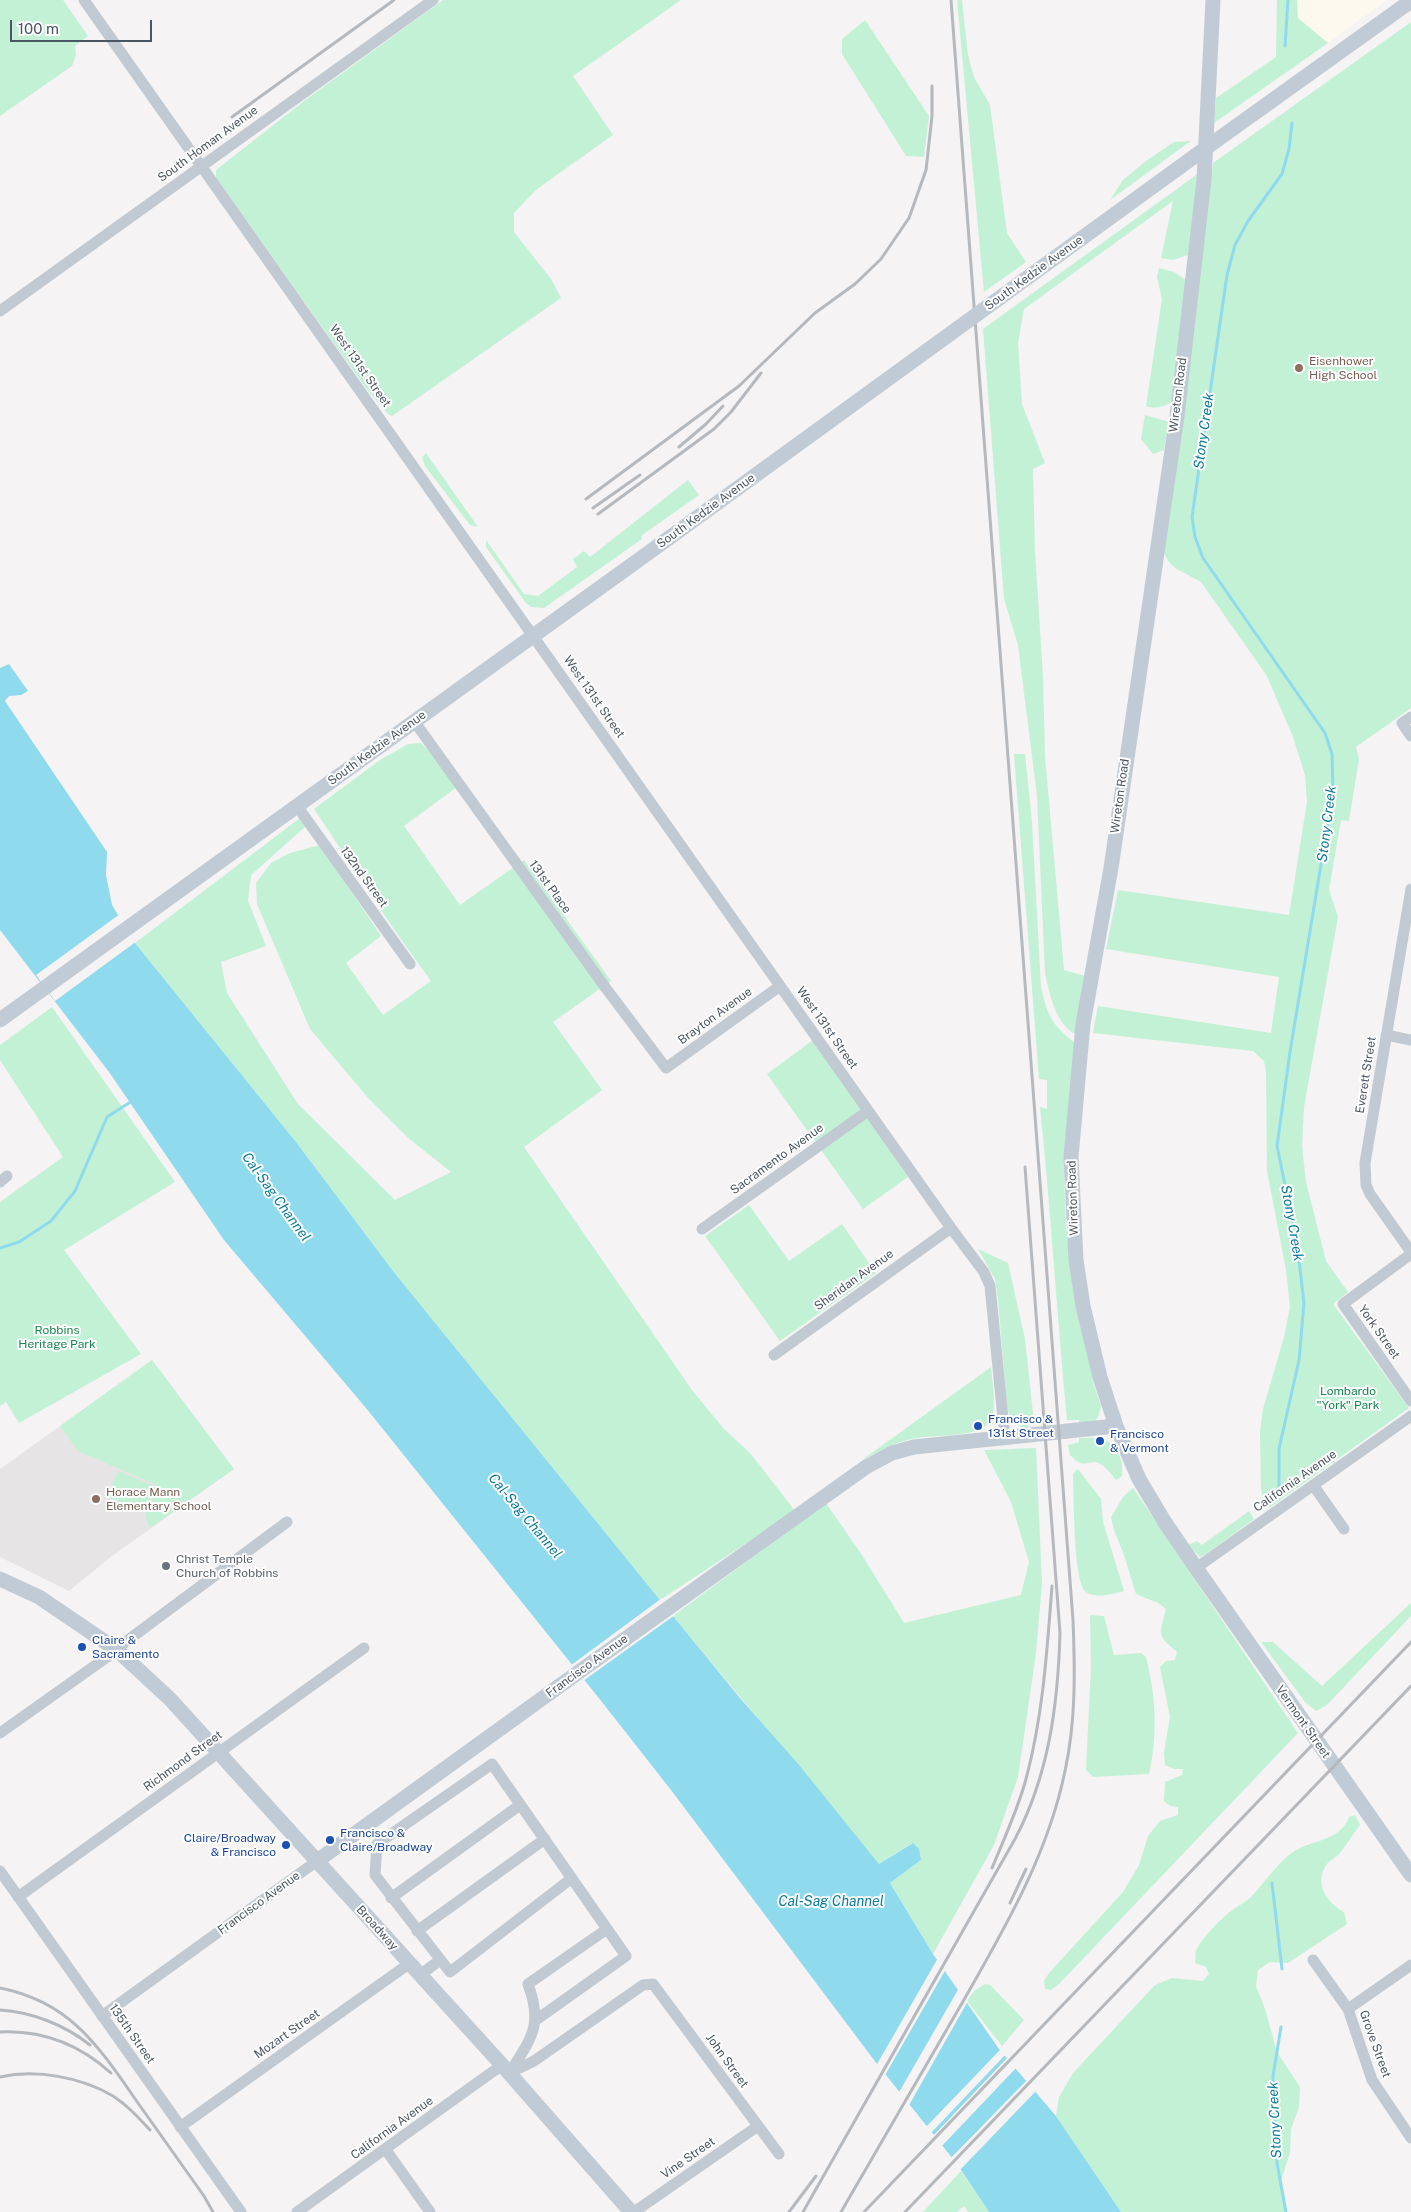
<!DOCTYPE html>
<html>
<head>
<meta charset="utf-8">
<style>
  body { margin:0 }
  #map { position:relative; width:1411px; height:2212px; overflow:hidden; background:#f5f3f3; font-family:"Public Sans",sans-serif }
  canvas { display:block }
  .scale { position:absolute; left:10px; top:20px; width:142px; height:22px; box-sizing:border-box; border:2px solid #4a5661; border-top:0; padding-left:6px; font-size:15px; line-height:18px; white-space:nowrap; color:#4a5661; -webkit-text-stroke:4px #fff; paint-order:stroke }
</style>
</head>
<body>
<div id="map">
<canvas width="1411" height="2212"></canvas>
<div class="scale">100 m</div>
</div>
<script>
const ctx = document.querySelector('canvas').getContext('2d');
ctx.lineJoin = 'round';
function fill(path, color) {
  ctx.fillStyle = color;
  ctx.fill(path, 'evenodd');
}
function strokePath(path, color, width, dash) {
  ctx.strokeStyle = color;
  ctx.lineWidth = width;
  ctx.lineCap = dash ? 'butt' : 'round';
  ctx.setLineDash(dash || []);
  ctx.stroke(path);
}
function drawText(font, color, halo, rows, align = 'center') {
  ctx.font = font + ' "Public Sans",sans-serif';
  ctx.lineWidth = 4;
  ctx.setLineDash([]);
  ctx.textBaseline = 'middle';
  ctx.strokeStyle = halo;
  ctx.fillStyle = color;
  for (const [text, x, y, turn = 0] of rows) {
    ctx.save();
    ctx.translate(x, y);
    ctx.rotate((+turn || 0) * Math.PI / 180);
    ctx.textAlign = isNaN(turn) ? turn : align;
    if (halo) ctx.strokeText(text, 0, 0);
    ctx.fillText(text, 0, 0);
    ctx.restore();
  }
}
fill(new Path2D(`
  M1297 0H1387L1328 43 1298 18Z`), '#fdf9ef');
fill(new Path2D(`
  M152 1360 234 1469 112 1556 69 1591 0 1557V1469Z`), '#e6e4e5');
fill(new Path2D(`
  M0 0H63L88 36 75 46 76 55 72 66 0 116Z
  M443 0H681L573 76 613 135 537 189 514 213V232L551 279 561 298 392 416 388 414 365 387 216 178V170L304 101Z
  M957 0H962L968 55 974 77 990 105 1007 233 1026 262 984 292Z
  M1277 0H1297L1298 18 1328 43 1214 123 1216 98 1276 57Z
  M865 20 929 116 924 157 906 156 842 54V39Z
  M1411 22V708L1356 747 1359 759 1349 821 1341 820 1329 890 1338 917 1304 1107 1302 1146 1306 1182 1326 1261 1348 1292 1333 1304 1409 1408 1269 1508 1264 1504 1261 1489 1260 1432 1263 1409 1284 1337 1290 1307 1286 1270 1267 1171 1266 1072 1264 1061 1253 1051 1093 1033 1098 1006 1271 1033 1279 977 1106 949 1118 890 1289 915 1307 802 1305 775 1293 737 1267 676 1201 582 1175 568 1168 561 1164 553 1213 163Z
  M1191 141 1188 143 1110 200 1123 180 1146 161 1174 142Z
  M1199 173 1188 255 1173 260 1161 258 1173 201 1024 309 1018 343 1022 404 1045 463 1033 469 1035 551 1043 677 1045 756 1064 970 1085 976 1077 1035C1055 1024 1050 995 1045 973L1037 796 1018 645 1004 599 983 329Z
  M1159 268 1174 272 1187 281 1175 400C1165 406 1157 410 1146 406L1162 299 1157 277Z
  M1145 415 1169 422 1164 450 1153 454 1141 439Z
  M426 453 478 527 470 525 425 466 422 457Z
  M688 480 699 495 641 536 642 539 544 608 531 607 526 603 486 547V540L524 594 538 596 577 567 573 559 584 551 590 557Z
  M421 743 434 756 457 787 404 826 460 905 524 860 611 981 553 1022 602 1090 524 1147 692 1390 723 1428 751 1454 795 1511 660 1600 393 1271 296 1142 135 943 300 818 306 826 251 875 248 901 266 946 221 962 227 993 298 1104 395 1200 451 1172 407 1137 369 1099 310 1029 257 904 256 883 271 863 290 853 320 845 381 936 346 963 383 1015 431 981 393 928 314 809 380 760 408 744Z
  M1014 754H1025L1032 822 1041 987C1048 1018 1051 1023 1076 1044L1064 1175 1066 1224 1073 1289 1094 1385 1101 1406 1098 1417 1093 1423 1079 1425V1420H1067C1057 1316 1051 1212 1040 1107L1047 1109V1080L1039 1079Z
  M52 1007 175 1182 64 1250 141 1354 19 1423 6 1402 0 1406V1202L63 1157 0 1060V1045Z
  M813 1040 908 1177 863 1209 767 1074Z
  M749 1205 789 1261 842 1224 876 1273 780 1341 705 1236Z
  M978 1249 1008 1263 1025 1339 1034 1423H1027L1029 1429 1011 1423 1007 1406 998 1299 995 1279Z
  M152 1360 234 1469 150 1528 145 1515 157 1485 78 1451 60 1426Z
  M991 1367C992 1380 997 1410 991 1420 981 1439 932 1434 911 1439 894 1443 878 1452 862 1460Z
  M1079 1438C1087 1438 1096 1437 1103 1439 1118 1444 1124 1463 1122 1476L1116 1480C1111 1474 1103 1462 1094 1462 1080 1464 1082 1466 1070 1455L1068 1445 1079 1442Z
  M1036 1448 1042 1583 1036 1653 1018 1777 994 1845 933 1954 890 1883 921 1860 912 1843 879 1864C811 1780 741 1699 673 1616L826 1503 862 1555 904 1623 1021 1595 1029 1562 1011 1502 984 1450Z
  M1078 1469 1101 1499 1103 1522 1124 1591C1114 1594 1095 1599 1086 1592 1073 1583 1074 1493 1073 1474Z
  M118 1471 154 1486 144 1512 107 1497Z
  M1133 1488 1298 1733 1059 1984 1051 1990 1045 1989 1044 1981 1049 1973 1123 1892 1139 1865 1148 1836 1160 1821 1178 1815V1807L1170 1806 1164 1801 1165 1782 1182 1775 1183 1769H1174L1165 1765 1164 1752 1170 1717 1160 1667 1166 1661 1175 1660 1177 1652C1155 1634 1160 1634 1166 1609L1158 1603 1136 1594 1124 1555 1114 1530 1111 1517 1123 1497Z
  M1249 1511 1254 1519 1206 1554 1200 1557 1188 1545 1197 1541 1202 1545Z
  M1411 1603V1616L1327 1705 1316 1711 1305 1702 1261 1642H1273L1322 1686Z
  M1090 1615 1104 1616 1114 1655 1141 1653 1146 1657C1156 1697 1158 1734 1149 1774L1093 1777 1086 1770 1091 1667Z
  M1355 1815 1360 1825C1353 1834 1346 1846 1339 1854 1336 1858 1330 1860 1327 1864 1313 1883 1327 1903 1344 1912L1347 1924 1288 1963 1270 1962 1258 1970 1256 1986 1265 2009 1277 2052 1300 2087 1299 2107 1291 2129 1290 2153 1280 2184 1286 2212H1121L1056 2116 1059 2097 1073 2073 1155 1985 1172 1978 1203 1981 1209 1974 1206 1967 1195 1963C1196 1959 1195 1954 1196 1951 1200 1940 1224 1915 1234 1909 1241 1904 1246 1902 1252 1896 1264 1883 1275 1867 1288 1856 1308 1838 1339 1844 1349 1817Z
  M985 1984 990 1985 1024 2020 1002 2046 967 2001 975 1990Z
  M961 2171 989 2212H968L964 2206 957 2212H923Z`), '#c3f1d5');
fill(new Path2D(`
  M9 664 28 691 21 695 9 696 5 701 107 852 106 875 112 905 135 943 296 1142 393 1271 673 1616 740 1698 799 1765 879 1864 913 1843 919 1849 921 1860 890 1883 933 1954 999 2049 1056 2116 1121 2212H989L957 2164 874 2060 671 1790 598 1697 366 1408 224 1240 109 1072 0 930V668Z`), '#90daee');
fill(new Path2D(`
  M120 914 137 941 55 1001 36 975Z
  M662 1598 675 1615 583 1681 570 1666Z
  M938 1958 946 1969 884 2077 876 2066Z
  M959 1988 968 2001 908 2107 898 2094Z
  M1001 2049 1006 2054 930 2134 925 2128Z
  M1008 2057 1017 2067 940 2148 932 2137Z
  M1027 2080 1036 2091 959 2171 950 2159Z`), '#f5f3f3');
strokePath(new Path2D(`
  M1285 46 1288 0
  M0 1248 19 1242 51 1221 75 1191 107 1117 132 1101
  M1279 1486V1449L1299 1360 1304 1303 1297 1243 1277 1146 1290 1052 1333 792 1332 754 1325 733 1203 558 1195 537 1192 517 1227 275 1235 245 1248 221 1282 174 1289 149 1292 123
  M1272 1883 1282 1969
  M1281 2027 1273 2076 1277 2163 1286 2212`), '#90daee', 3);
strokePath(new Path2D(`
  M84 0 951 1228 984 1272 990 1286 1005 1439
  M0 311 433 0
  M1411 717 1402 723 1411 736
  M414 721 605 987 666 1068 780 986
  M297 806 410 964
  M1411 889 1365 1163 1366 1185 1370 1194 1411 1252
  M1386 1035 1411 1040
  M0 1182 7 1176
  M702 1229 868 1111
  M1411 1254 1343 1304 1411 1401
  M774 1355 951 1228
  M1313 1485 1344 1529
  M1196 1568 1411 1416
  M0 1733 117 1650 124 1643 287 1522
  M0 1871 241 2212
  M18 1897 364 1648
  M391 1898 520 1805
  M417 1931 545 1839
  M1313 1960 1348 2009 1372 2080 1411 2138
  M420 1975 440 1960
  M1348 2009 1411 1965
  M102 2016 317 1861
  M536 2020 626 1956 492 1764 377 1844 375 1875 450 1972 572 1878
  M510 2072C532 2037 543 2025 528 1984L607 1929
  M509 2073 534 2061 643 1985 653 1984 779 2154
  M180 2127 410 1963
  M386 2150 430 2212
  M297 2212 502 2065
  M634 2212 758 2126`), '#c1cad2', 11);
strokePath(new Path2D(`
  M1213 0 1204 180 1177 416 1111 868 1083 1024 1071 1157 1076 1260 1083 1306 1100 1377 1116 1426 1139 1479 1164 1521 1196 1568 1411 1875
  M1217 140 1411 1
  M0 1020 669 538
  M0 1579 39 1597 117 1650 170 1699 502 2065 631 2212
  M317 1861 576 1674 866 1467 892 1453 914 1447 1116 1426`), '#c1cbd6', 15);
strokePath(new Path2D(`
  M232 117 394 0
  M679 447 706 424 723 406
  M586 499 739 386 815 313 855 284 881 259 909 218 926 170 932 116V86
  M593 508 640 475
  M598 514 714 429 731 412 761 373
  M992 1868C1004 1839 1018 1809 1026 1779 1043 1716 1047 1651 1052 1586
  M1010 1903 1026 1869
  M0 1988C71 2002 99 2047 138 2103 160 2134 182 2165 204 2196L213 2212
  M0 2010C32 2012 65 2025 90 2045
  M0 2032C42 2030 80 2045 111 2073
  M0 2077C36 2069 81 2077 113 2096 127 2105 138 2117 150 2130
  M789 2212 816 2176
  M803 2212 1015 1839C1049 1775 1058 1704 1060 1633L1025 1167
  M841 2212C882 2141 924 2070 965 1998 1006 1926 1048 1854 1065 1771 1076 1721 1075 1670 1073 1620L951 0
  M864 2212 1411 1642
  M905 2212 1411 1686`), '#b5b8bd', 3);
strokePath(new Path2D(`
  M669 538 1217 140`), '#c1cbd6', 15);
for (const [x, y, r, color] of [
  [1299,368,5,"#8d6e63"],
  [978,1426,5,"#1a4fb4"],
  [1100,1441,5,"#1a4fb4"],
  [96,1499,5,"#8d6e63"],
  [166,1566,5,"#6b7280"],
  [82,1647,5,"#1a4fb4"],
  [330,1840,5,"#1a4fb4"],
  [286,1845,5,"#1a4fb4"]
]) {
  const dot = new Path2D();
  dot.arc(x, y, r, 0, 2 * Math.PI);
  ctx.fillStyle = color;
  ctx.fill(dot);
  strokePath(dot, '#fff', 2);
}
drawText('12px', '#4a5661', '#fff', [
  ["South Homan Avenue",208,144,-36],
  ["South Kedzie Avenue",1034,273,-36],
  ["West 131st Street",360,366,55],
  ["Wireton Road",1178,395,-83],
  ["South Kedzie Avenue",706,511,-36],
  ["West 131st Street",594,697,55],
  ["South Kedzie Avenue",377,748,-36],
  ["Wireton Road",1120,796,-82],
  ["132nd Street",364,877,54],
  ["131st Place",550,887,54],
  ["Brayton Avenue",715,1016,-36],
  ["West 131st Street",827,1028,55],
  ["Everett Street",1366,1075,-81],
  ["Sacramento Avenue",777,1159,-36],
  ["Wireton Road",1073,1198,-92],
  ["Sheridan Avenue",854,1280,-36],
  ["York Street",1379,1332,55],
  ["California Avenue",1295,1481,-35],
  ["Francisco Avenue",587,1666,-36],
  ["Vermont Street",1303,1722,55],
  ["Richmond Street",183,1761,-36],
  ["Francisco Avenue",259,1903,-36],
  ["Broadway",377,1928,48],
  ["135th Street",132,2034,55],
  ["Mozart Street",287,2034,-35],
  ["Grove Street",1375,2044,70],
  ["John Street",727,2061,54],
  ["California Avenue",392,2128,-36],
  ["Vine Street",688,2158,-35]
]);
drawText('12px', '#785e54', '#fff', [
  ["Eisenhower",1309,361],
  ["High School",1309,375],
  ["Horace Mann",106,1492],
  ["Elementary School",106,1506]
], 'left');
drawText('12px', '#17864f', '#fff', [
  ["Robbins",57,1330],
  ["Heritage Park",57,1344],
  ["Lombardo",1348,1391],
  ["\"York\" Park",1348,1405]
]);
drawText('12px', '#164399', '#fff', [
  ["Francisco &",988,1419],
  ["131st Street",988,1433],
  ["Francisco",1110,1434],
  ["& Vermont",1110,1448],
  ["Claire &",92,1640],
  ["Sacramento",92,1654],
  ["Francisco &",340,1833],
  ["Claire/Broadway",340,1847],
  ["Claire/Broadway",276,1838,"right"],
  ["& Francisco",276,1852,"right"]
], 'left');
drawText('12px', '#5b616d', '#fff', [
  ["Christ Temple",176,1559],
  ["Church of Robbins",176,1573]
], 'left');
drawText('italic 14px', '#0c7c9b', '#fff', [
  ["Stony Creek",1204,431,-82],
  ["Stony Creek",1327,824,-83],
  ["Cal-Sag Channel",276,1197,54],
  ["Stony Creek",1292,1223,80],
  ["Cal-Sag Channel",525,1516,50],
  ["Cal-Sag Channel",831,1902],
  ["Stony Creek",1275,2120,-93]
]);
</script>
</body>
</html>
